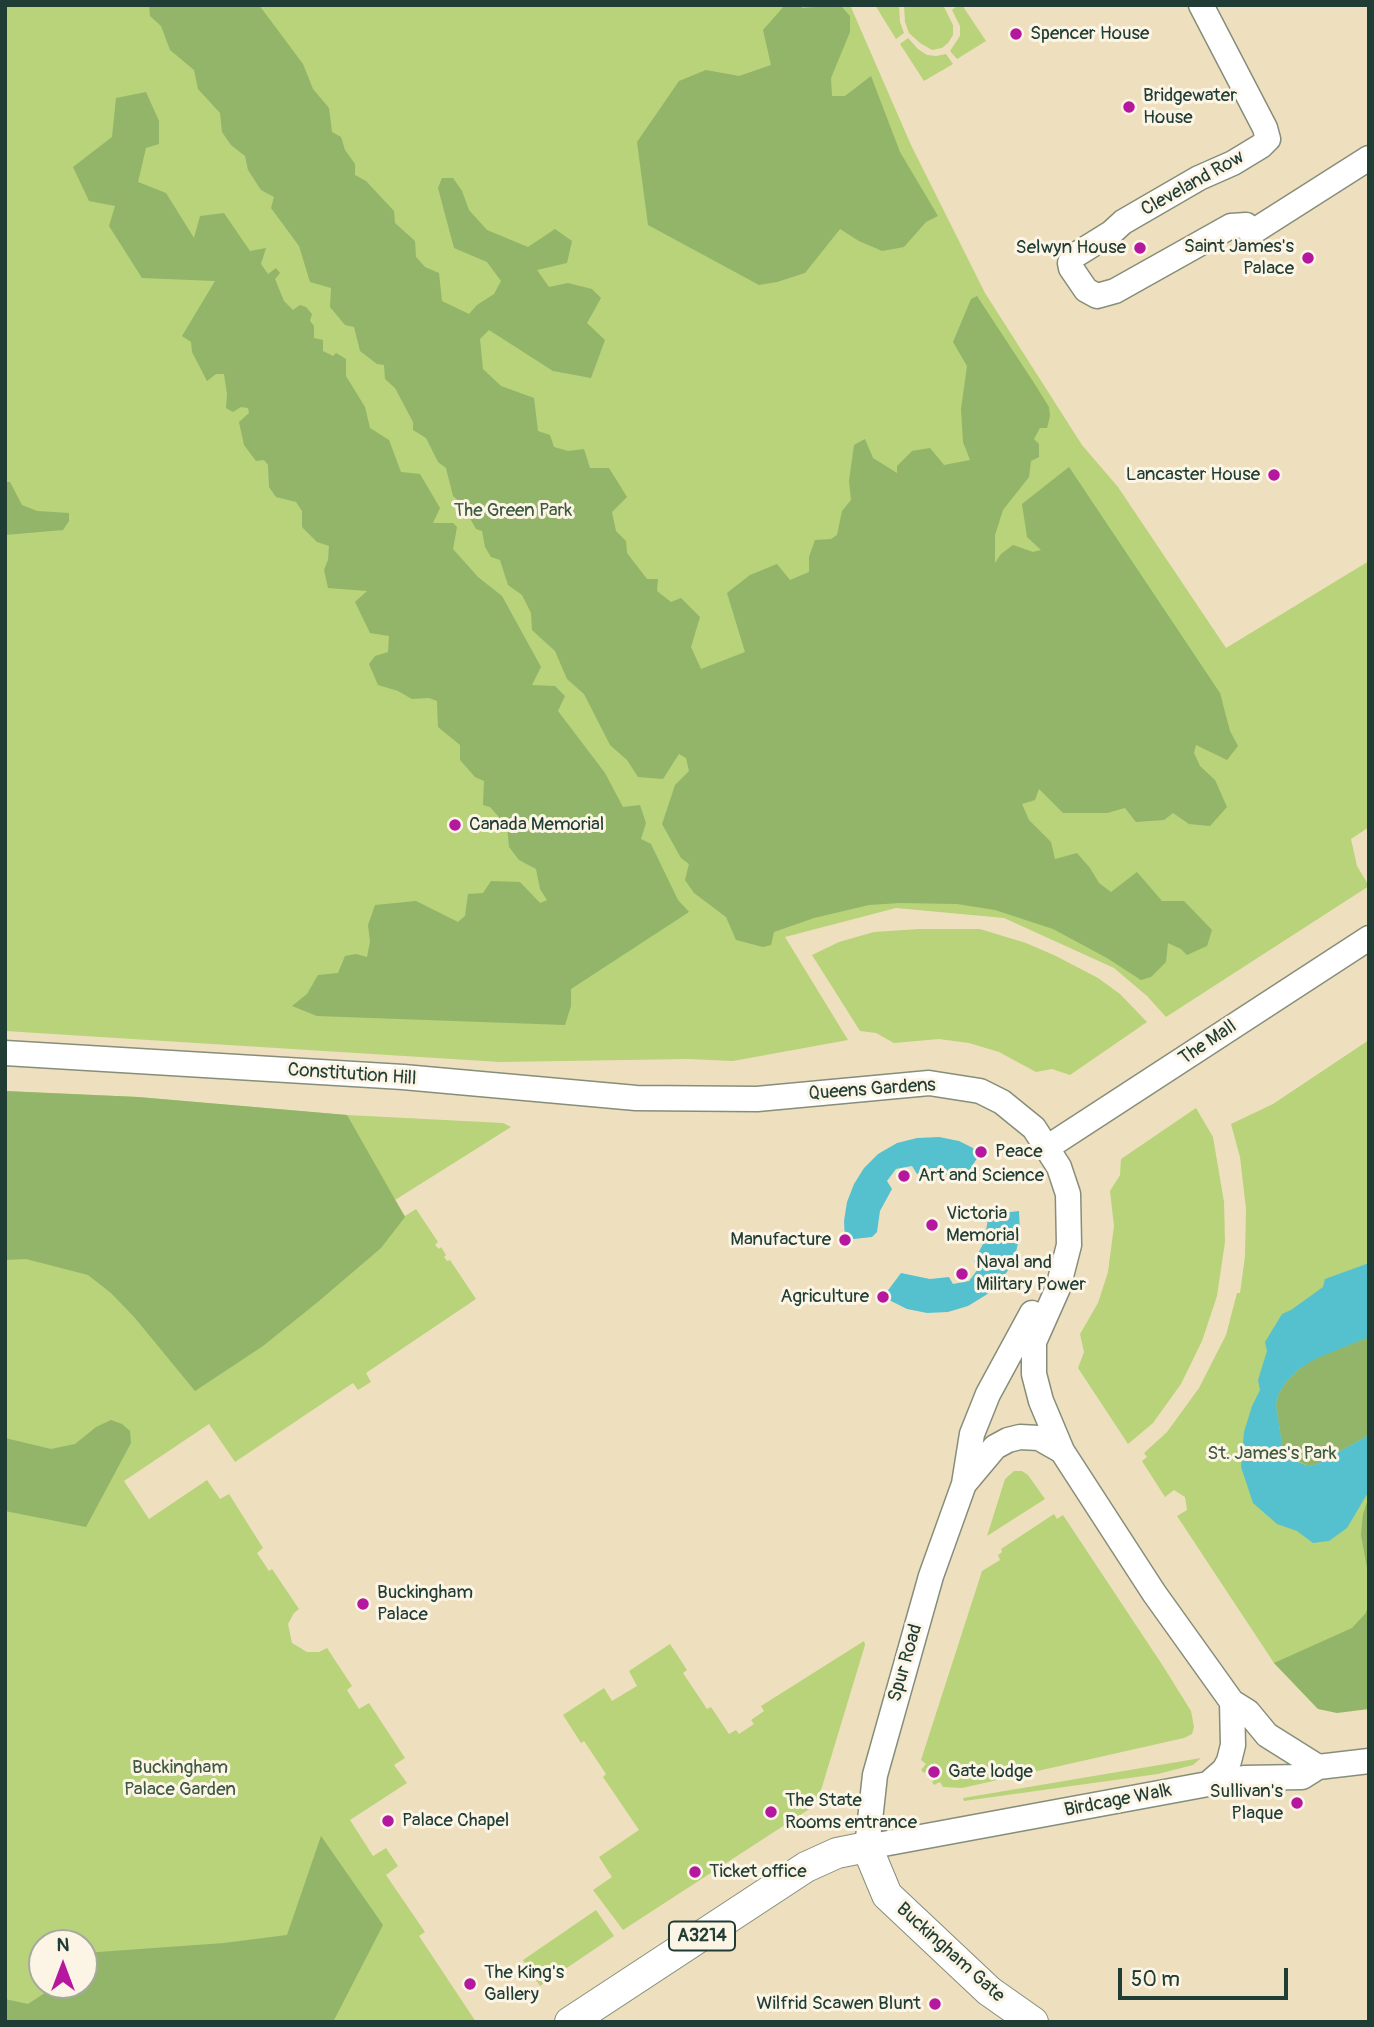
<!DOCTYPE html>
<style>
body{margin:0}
#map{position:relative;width:1374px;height:2027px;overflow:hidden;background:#eee0bf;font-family:Pangolin,sans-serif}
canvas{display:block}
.frame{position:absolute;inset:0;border:7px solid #1f3d34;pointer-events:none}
.north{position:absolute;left:28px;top:1929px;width:70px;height:70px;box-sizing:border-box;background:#fcf5e5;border:2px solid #a4ab9e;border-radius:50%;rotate:0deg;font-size:19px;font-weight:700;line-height:28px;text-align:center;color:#1f3d34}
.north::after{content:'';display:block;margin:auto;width:24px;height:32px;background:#b5179e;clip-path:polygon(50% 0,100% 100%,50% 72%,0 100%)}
.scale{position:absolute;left:1118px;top:1968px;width:170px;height:32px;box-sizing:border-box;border:4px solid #1f3d34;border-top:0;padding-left:9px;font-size:21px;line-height:24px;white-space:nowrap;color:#1f3d34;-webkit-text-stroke:5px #fcf5e5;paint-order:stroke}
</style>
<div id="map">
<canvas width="1374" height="2027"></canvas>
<div class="frame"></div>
<div class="north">N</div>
<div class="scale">50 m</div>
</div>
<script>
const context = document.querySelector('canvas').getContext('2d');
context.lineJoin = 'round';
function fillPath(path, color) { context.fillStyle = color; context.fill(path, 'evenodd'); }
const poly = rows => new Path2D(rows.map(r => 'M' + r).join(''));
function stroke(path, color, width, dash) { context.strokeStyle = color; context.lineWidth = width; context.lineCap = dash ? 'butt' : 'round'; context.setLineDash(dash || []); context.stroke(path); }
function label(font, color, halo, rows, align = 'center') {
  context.font = font + ' Pangolin,sans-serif'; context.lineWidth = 6; context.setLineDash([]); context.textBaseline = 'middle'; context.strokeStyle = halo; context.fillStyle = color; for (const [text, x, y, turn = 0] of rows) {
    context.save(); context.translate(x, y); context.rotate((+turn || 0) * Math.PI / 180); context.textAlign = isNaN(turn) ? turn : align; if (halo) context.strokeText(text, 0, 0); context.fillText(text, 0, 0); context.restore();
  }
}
fillPath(poly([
 [5,5,850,5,911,145,985,293,1082,445,1118,487,1226,648,1369,561,1369,827,1351,839,1357,866,1369,886,1166,1017,1147,996,1114,968,1004,918,896,908,785,937,848,1040,733,1061,688,1059,500,1062,5,1031],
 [875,5,899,5,900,22,904,33,896,39],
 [904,5,943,5,953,25,953,35,948,43,942,48,932,50,920,43,909,33,905,22],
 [958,5,962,5,986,41,957,59,950,51,960,36,960,26,952,10],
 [908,38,918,49,927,55,936,56,946,54,953,64,924,81,900,44],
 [919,929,980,929,1026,943,1056,956,1098,978,1120,994,1147,1022,1070,1075,1052,1069,1036,1072,999,1052,969,1043,939,1039,894,1043,876,1033,860,1031,812,955,839,942,874,932],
 [1369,1040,1369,1708,1318,1709,1274,1663,1177,1516,1187,1510,1185,1497,1174,1490,1165,1497,1142,1461,1147,1457,1144,1453,1167,1432,1199,1388,1226,1335,1237,1293,1240,1293,1245,1256,1246,1209,1240,1157,1231,1124,1273,1104],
 [5,1091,138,1097,347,1115,503,1123,511,1127,395,1200,405,1216,416,1209,438,1242,435,1245,439,1249,441,1247,446,1255,444,1257,447,1261,450,1260,476,1299,366,1373,371,1382,358,1390,353,1383,235,1462,209,1424,124,1481,149,1519,207,1480,220,1499,229,1494,263,1548,257,1553,269,1571,272,1569,299,1609,294,1613,288,1624,292,1643,307,1652,319,1652,327,1648,352,1686,347,1690,359,1709,369,1703,405,1758,394,1765,407,1783,350,1820,373,1856,386,1848,398,1866,386,1875,425,1932,419,1936,476,2022,5,2022],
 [42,1943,84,1943,84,1985,42,1985],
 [1196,1108,1213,1137,1224,1202,1225,1242,1217,1296,1202,1341,1181,1384,1153,1423,1128,1444,1078,1368,1084,1352,1080,1334,1098,1303,1108,1272,1114,1226,1110,1191,1120,1175,1121,1159],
 [1014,1471,1022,1471,1028,1475,1045,1499,987,1536,1005,1479],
 [1054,1514,1057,1519,1063,1515,1163,1666,1191,1711,1194,1727,1192,1734,1184,1738,962,1788,943,1787,940,1782,934,1785,932,1782,943,1771,935,1763,924,1773,921,1770,926,1764,921,1760,982,1571,1000,1560,998,1555,1002,1552,1001,1549],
 [864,1641,865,1645,822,1787,814,1806,623,1930,593,1890,612,1877,599,1857,639,1830,603,1777,606,1774,584,1741,581,1743,563,1715,604,1688,612,1701,637,1686,629,1671,670,1644,687,1670,683,1673,707,1709,711,1707,729,1734,736,1730,739,1734,754,1724,751,1720,764,1711,761,1706],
 [1201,1758,1193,1765,1158,1774,964,1801,963,1798],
 [596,1910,614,1936,540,1986,523,1960]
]), '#b8d379');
fillPath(poly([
 [149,5,259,5,303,64,313,89,329,108,332,132,341,137,345,150,355,164,355,175,366,181,394,211,395,223,415,241,416,257,425,267,439,273,442,301,469,314,477,305,494,294,501,281,487,262,454,248,438,188,442,178,453,178,462,191,469,210,487,230,528,247,555,229,572,241,567,263,537,270,549,287,568,283,592,289,601,298,587,323,605,340,591,378,553,371,489,330,480,339,483,369,501,386,534,398,538,431,550,435,554,447,568,451,584,449,590,468,609,468,627,497,612,512,616,531,626,541,627,553,647,579,658,579,657,591,671,602,681,598,700,617,691,647,701,669,745,652,727,593,750,575,777,564,790,580,809,572,809,557,815,540,831,539,837,535,842,511,851,500,849,481,854,445,865,439,873,458,897,473,897,466,912,451,930,448,944,465,970,460,963,442,961,409,967,366,953,342,971,299,977,296,1036,386,1049,407,1050,416,1047,428,1040,428,1034,439,1039,444,1039,457,1031,461,1029,477,1003,510,995,535,995,563,1001,554,1013,545,1033,552,1041,550,1027,537,1022,504,1069,467,1220,693,1230,731,1238,746,1227,760,1196,745,1194,753,1200,766,1215,780,1227,807,1210,826,1189,824,1173,813,1164,820,1136,822,1125,808,1107,813,1063,813,1039,789,1035,800,1022,804,1029,820,1051,842,1055,859,1077,853,1090,868,1099,883,1111,892,1137,872,1162,901,1184,901,1212,930,1207,946,1187,955,1181,949,1168,943,1166,962,1151,977,1141,980,1107,958,1053,929,995,910,957,904,900,903,869,905,814,918,774,932,771,945,763,947,736,940,726,917,694,893,685,880,689,864,681,858,662,824,675,785,689,771,686,758,679,754,663,779,638,777,627,760,610,745,584,694,567,679,555,651,532,630,531,613,522,595,508,585,500,560,491,557,485,547,482,531,476,529,462,504,453,496,446,468,438,462,426,438,413,430,413,422,395,388,385,379,384,365,377,364,360,351,354,327,345,325,330,307,331,288,310,282,299,246,271,208,274,197,261,190,248,170,245,156,231,145,222,132,220,113,198,89,194,70,170,50,161,26,150,16],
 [785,5,801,5,802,8,840,5,850,16,850,32,831,78,832,96,845,96,871,76,900,152,938,216,926,222,904,247,882,251,859,241,840,229,805,273,777,282,759,285,648,225,637,142,679,81,706,70,739,76,771,65,763,30],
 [146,92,159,121,159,144,146,148,138,182,166,193,194,238,200,216,224,213,250,251,266,248,261,264,268,274,276,268,280,273,275,279,284,301,293,310,300,305,306,307,312,314,310,321,314,326,314,338,323,340,323,351,333,356,336,353,346,359,346,376,365,407,370,428,389,440,401,472,420,474,440,508,433,523,453,523,457,527,453,549,478,577,502,596,541,667,532,685,555,686,565,696,558,711,605,773,623,807,640,805,646,823,641,839,651,844,678,900,689,912,571,989,571,1006,565,1025,317,1016,292,1006,307,994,318,975,338,973,345,956,356,954,367,957,370,942,368,925,375,905,416,901,458,922,465,916,468,894,483,893,491,881,520,882,540,903,547,900,540,889,536,869,519,860,509,847,507,826,490,807,483,805,484,781,475,777,460,760,460,745,438,727,437,701,429,698,412,699,398,691,378,685,369,664,375,656,388,652,389,636,370,633,355,602,367,591,328,588,324,570,328,560,329,546,317,542,302,527,302,511,296,502,276,497,269,487,268,465,264,460,256,461,244,445,239,422,249,413,248,408,241,407,233,412,226,408,227,394,224,374,216,374,207,381,192,352,191,342,182,336,215,281,142,278,109,226,115,206,89,201,73,167,112,137,116,98],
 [5,482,10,482,22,505,37,511,69,513,69,521,63,530,5,535],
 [5,1091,138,1097,347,1115,405,1217,381,1248,319,1301,263,1346,195,1391,135,1318,111,1293,88,1275,26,1259,5,1260],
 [1369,1337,1369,1435,1317,1464,1308,1466,1298,1461,1288,1454,1282,1445,1276,1405,1278,1395,1286,1382,1299,1369,1315,1358],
 [111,1420,122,1424,130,1431,131,1443,86,1527,5,1511,5,1438,51,1449,75,1444,96,1427],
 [1369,1496,1369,1579,1361,1535,1363,1514],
 [1369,1606,1369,1709,1337,1713,1318,1709,1274,1663,1352,1628,1365,1614],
 [321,1836,383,1925,333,2022,5,2022,5,1999,28,2004,57,1985,84,1985,84,1953,224,1943,287,1935]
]), '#92b569');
fillPath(poly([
 [939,1137,959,1141,981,1152,967,1174,960,1179,936,1171,917,1174,912,1166,896,1169,887,1181,892,1189,880,1211,877,1232,872,1237,845,1240,844,1221,847,1202,854,1184,864,1168,878,1154,897,1143,917,1138],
 [1019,1211,1020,1234,1016,1252,1009,1269,999,1283,986,1295,968,1306,948,1312,927,1313,907,1309,883,1297,901,1273,930,1279,949,1277,953,1284,969,1281,978,1269,974,1261,984,1242,988,1219,994,1214],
 [1369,1263,1369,1337,1315,1359,1299,1369,1286,1382,1278,1395,1276,1405,1282,1444,1288,1454,1298,1462,1308,1466,1317,1464,1369,1435,1369,1491,1347,1528,1329,1541,1313,1543,1297,1531,1277,1524,1253,1503,1241,1467,1244,1432,1252,1406,1260,1390,1258,1380,1267,1351,1265,1342,1282,1314,1291,1310,1323,1287,1325,1279]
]), '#55c1ce');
const minor = poly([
 [1201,5,1265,128,1268,139,1261,146,1233,163,1199,178,1123,222,1111,233,1074,256,1070,263,1071,268,1086,290,1097,296,1115,291,1231,226,1246,225,1251,233,1369,158],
 [5,1053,403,1077,636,1098,757,1099,929,1083,980,1091,1002,1102,1034,1128,1059,1167,1068,1194,1069,1245,1058,1288,1034,1342,1034,1374,1041,1401,1062,1451,1154,1593,1232,1702,1248,1712,1267,1735,1318,1767],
 [1048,1147,1369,938],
 [1032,1313,988,1394,972,1434,964,1484,931,1576,875,1775,867,1847,1208,1784,1244,1778,1302,1777,1318,1767,1369,1761],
 [964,1484,995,1447,1008,1440,1020,1437,1039,1438,1062,1451],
 [1208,1784,1224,1770,1229,1761,1233,1745,1232,1702]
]);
const major = poly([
 [570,2022,806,1867,837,1853,867,1847,887,1895,989,1991,1033,2022]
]);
stroke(minor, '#868e7a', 27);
stroke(major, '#868e7a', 32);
stroke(minor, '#fff', 24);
stroke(major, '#fff', 30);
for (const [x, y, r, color] of [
 [1016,34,7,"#b5179e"],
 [1129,107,7,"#b5179e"],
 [1140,248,7,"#b5179e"],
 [1308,258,7,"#b5179e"],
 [1274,475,7,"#b5179e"],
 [455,825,7,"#b5179e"],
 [981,1152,7,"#b5179e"],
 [904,1176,7,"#b5179e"],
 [932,1225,7,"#b5179e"],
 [845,1240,7,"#b5179e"],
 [962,1274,7,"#b5179e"],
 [883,1297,7,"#b5179e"],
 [363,1604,7,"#b5179e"],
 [934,1772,7,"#b5179e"],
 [1297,1803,7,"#b5179e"],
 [771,1812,7,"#b5179e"],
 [388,1821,7,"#b5179e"],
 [695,1872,7,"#b5179e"],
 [470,1984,7,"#b5179e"],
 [935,2004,7,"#b5179e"]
]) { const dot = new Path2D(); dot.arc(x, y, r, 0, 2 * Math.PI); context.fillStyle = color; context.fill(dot); stroke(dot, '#fcf5e5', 2.5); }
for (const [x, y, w] of [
 [702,1936,66]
]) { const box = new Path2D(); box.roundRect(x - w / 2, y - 14.5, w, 29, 5); context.fillStyle = '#fcf5e5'; context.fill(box); stroke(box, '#1f3d34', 2); }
label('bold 18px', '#1f3d34', null, [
 ["A3214",702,1936]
]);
label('19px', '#1f3d34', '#fcf5e5', [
 ["Spencer House",1030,34],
 ["Bridgewater",1143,96],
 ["House",1143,118],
 ["Saint James's",1294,247,"right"],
 ["Palace",1294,269,"right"],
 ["Selwyn House",1126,248,"right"],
 ["Lancaster House",1260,475,"right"],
 ["Canada Memorial",469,825],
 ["Peace",995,1152],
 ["Art and Science",918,1176],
 ["Victoria",946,1214],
 ["Memorial",946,1236],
 ["Manufacture",831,1240,"right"],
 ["Naval and",976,1263],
 ["Military Power",976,1285],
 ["Agriculture",869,1297,"right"],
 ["Buckingham",377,1593],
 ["Palace",377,1615],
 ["Gate lodge",948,1772],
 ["Sullivan's",1283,1792,"right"],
 ["Plaque",1283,1814,"right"],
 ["The State",785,1801],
 ["Rooms entrance",785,1823],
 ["Palace Chapel",402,1821],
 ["Ticket office",709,1872],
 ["The King's",484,1973],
 ["Gallery",484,1995],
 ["Wilfrid Scawen Blunt",921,2004,"right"]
], 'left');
label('19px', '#1f3d34', '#fcf5e5', [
 ["Cleveland Row",1193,184,-29],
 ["The Mall",1208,1043,-34],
 ["Constitution Hill",352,1075,4],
 ["Queens Gardens",872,1090,-4],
 ["Spur Road",906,1663,-74],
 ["Birdcage Walk",1118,1801,-11],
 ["Buckingham Gate",950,1953,42]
]);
label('19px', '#3e5b42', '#fcf5e5', [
 ["The Green Park",513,511],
 ["St. James's Park",1272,1454],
 ["Buckingham",180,1768],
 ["Palace Garden",180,1790]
]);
</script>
